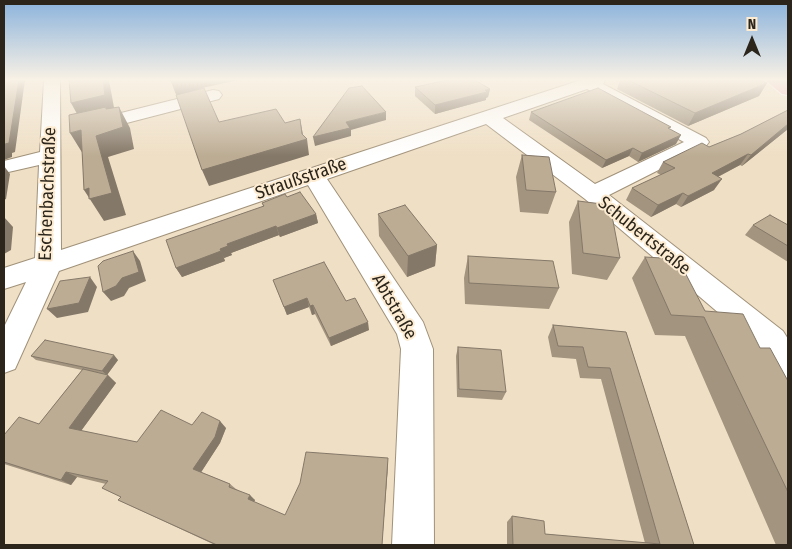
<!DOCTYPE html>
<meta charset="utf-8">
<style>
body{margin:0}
#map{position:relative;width:792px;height:549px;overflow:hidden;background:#efdfc5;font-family:"Fira Sans Condensed",sans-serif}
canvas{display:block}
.frame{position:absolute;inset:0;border:5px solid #2b251b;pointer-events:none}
.north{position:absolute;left:727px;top:15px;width:50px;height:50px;-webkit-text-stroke:4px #fdecd2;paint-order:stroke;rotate:0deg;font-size:14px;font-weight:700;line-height:20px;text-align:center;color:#2b251b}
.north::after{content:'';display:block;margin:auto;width:18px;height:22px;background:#2b251b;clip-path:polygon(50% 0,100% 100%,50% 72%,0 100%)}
</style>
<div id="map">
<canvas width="792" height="549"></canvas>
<div class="frame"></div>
<div class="north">N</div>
</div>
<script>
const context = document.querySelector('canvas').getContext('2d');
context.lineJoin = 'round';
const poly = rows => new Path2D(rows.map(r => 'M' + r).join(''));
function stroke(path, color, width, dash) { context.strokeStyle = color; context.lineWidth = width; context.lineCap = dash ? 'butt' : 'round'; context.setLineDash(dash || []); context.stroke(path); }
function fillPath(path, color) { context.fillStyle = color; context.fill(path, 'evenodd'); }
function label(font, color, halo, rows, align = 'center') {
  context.font = font + ' "Fira Sans Condensed",sans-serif'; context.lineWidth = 4; context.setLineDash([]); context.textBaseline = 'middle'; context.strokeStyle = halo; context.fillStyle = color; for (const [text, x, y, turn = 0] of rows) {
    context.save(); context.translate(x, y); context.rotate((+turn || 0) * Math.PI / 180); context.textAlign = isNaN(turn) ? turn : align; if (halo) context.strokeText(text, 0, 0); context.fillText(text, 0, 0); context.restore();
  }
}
const minor = poly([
 [44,80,60,80,61,250,581,80,605,80,603,84,706,138,709,142,706,146,609,195,783,331,788,339,788,382,776,377,761,349,585,199,486,124,327,179,423,322,433,349,434,545,392,545,401,349,397,334,308,185,59,271,15,369,4,373,4,327,26,282,4,289,4,268,35,258,39,165,4,173,4,161,40,152,44,80],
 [587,89,684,142,595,184,503,118,587,89],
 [213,90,219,91,222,95,219,99,88,133,81,131,78,127,81,123,213,90]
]);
const major = poly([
 [765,80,784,80,788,83,788,95,782,94,765,80]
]);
stroke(minor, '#a09179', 2);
stroke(major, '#fff', 2);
fillPath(minor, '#fff');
fillPath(major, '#f4aabb');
fillPath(poly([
 [620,80,760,80,767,83,759,96,688,126,617,89],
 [415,87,490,89,488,97,486,98,486,100,435,114,415,96],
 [788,110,788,129,742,166,740,165,718,177,714,190,681,207,676,204,651,217,626,200,632,188,661,175,657,173,663,162,709,147,741,134],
 [531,112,670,130,676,144,638,162,629,156,602,168,529,120],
 [522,155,556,192,548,214,520,212,516,177],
 [287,197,316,214,318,223,280,237,279,235,231,253,232,255,224,258,225,261,182,277,176,268,263,206,262,203],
 [578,201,620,258,607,280,572,274,569,222],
 [378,214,437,245,435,266,407,277,379,236],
 [753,225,788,225,788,262,745,235],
 [468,256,559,288,549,309,465,304,464,278],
 [645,257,705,311,760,348,788,381,788,545,776,545,685,336,655,335,632,278],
 [273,280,346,301,369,330,331,346,315,314,312,315,309,307,287,315],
 [553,325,626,332,694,545,507,545,507,522,512,516,545,534,645,543,601,379,580,378,576,359,552,357,548,337],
 [458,347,506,392,502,400,457,397,456,356],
 [31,356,118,360,107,375,116,383,81,431,137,442,192,425,226,428,220,443,201,472,230,484,236,489,255,500,254,502,285,515,388,464,382,545,215,545,118,500,121,497,102,488,106,484,77,477,71,485,4,464,4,435,39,424,82,370,36,360]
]), '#a2947f');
fillPath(poly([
 [19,80,25,80,15,152,12,153,12,157,4,160,4,149,5,144],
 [103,80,109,80,115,113,119,107,130,128,134,149,108,157,126,215,104,221,84,190,81,121,71,103],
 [183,80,239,80,202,88,177,97,171,82],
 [767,83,759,96,688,126,695,113],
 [490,89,488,97,486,98,486,100,435,114,435,105],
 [386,112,386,120,351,130,351,136,315,146,313,137,346,122],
 [300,119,304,140,307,139,309,155,209,186,202,170],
 [788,124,788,129,742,166,751,155],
 [81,130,83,154,70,133],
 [681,135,676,144,638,162,642,153],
 [633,148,629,156,602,168,606,160],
 [748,154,740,165,704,184,712,173],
 [4,166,10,174,6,199,4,200],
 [722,179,714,190,681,207,688,196],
 [683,193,676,204,651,217,658,205],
 [316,214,318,223,280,237,277,228],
 [4,217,13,227,11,250,4,254],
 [276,226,279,235,231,253,232,255,224,258,220,249,227,244],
 [437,245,435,266,407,277,408,256],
 [133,251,140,261,146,281,129,288,124,296,111,301,103,292,122,278],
 [221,251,225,261,182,277,176,268],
 [90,277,97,287,88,312,57,318,47,309],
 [307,298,309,307,287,315,284,307],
 [313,305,315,314,312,315,310,306],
 [368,322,369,330,331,346,329,338],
 [114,355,118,360,107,375,102,371],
 [108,375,116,383,78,435,69,428],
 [220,421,226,428,220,443,200,474,193,469],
 [388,458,388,464,382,545],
 [66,472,77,477,71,485,61,480],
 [250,495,255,500,253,504,248,499]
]), '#847868');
const building = poly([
 [4,80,19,80,9,143,5,144,5,148,4,149,4,80],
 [69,80,103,80,105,95,71,103,69,80],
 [170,80,183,80,171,82,170,80],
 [447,80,475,80,490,89,485,90,487,92,435,105,415,87,447,80],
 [628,80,760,80,767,83,695,113,628,80],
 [362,86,386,112,346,122,350,128,313,137,349,88,362,86],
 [204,88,219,122,276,109,285,123,300,119,302,134,307,139,202,170,176,95,204,88],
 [598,88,671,127,668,128,681,135,642,153,633,148,606,160,531,112,598,88],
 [106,107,106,109,119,107,123,127,96,136,112,193,89,199,89,188,84,190,81,130,70,133,69,115,106,107],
 [788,110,788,124,751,155,748,154,712,173,722,179,688,196,683,193,658,205,632,188,675,168,663,162,702,143,709,147,741,134,788,110],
 [522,155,549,157,556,192,526,190,522,155],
 [300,192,316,214,277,228,276,226,227,244,228,246,220,249,221,251,176,268,166,240,264,206,262,203,285,194,287,197,300,192],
 [578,201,610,205,620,258,583,253,578,201],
 [405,205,437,245,408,256,378,214,405,205],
 [770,215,788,225,788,246,753,225,770,215],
 [133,251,139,272,122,278,116,286,103,292,98,266,103,261,133,251],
 [468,256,553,261,559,288,469,283,468,256],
 [645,257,678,259,705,311,743,314,760,348,770,348,788,381,788,492,704,317,671,315,645,257],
 [324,262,346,301,355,298,368,322,329,338,313,305,310,306,307,298,284,307,273,280,324,262],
 [90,277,79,303,47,309,60,281,90,277],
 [553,325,626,332,694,545,513,545,512,516,544,521,545,534,660,544,610,368,588,367,583,347,558,346,553,325],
 [45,340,114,355,102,371,31,356,45,340],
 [458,347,501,350,506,392,459,389,458,347],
 [83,369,108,375,69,428,137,442,161,410,192,425,202,412,220,421,215,437,193,469,230,484,229,487,250,495,248,499,285,515,300,483,306,452,388,458,382,545,217,545,118,500,121,497,102,488,108,481,66,472,61,480,4,462,4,435,19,417,39,424,83,369]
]);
fillPath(building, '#bcac94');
stroke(building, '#847868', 1);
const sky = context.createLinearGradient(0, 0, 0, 156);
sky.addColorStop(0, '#8bb3dc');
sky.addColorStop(0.51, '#f8f1e5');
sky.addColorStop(1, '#f8f1e500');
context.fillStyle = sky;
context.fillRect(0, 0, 792, 156);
label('18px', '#2b251b', '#fdecd2', [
 ["Straußstraße",301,179,-19],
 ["Eschenbachstraße",48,194,-88],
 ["Schubertstraße",644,236,39],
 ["Abtstraße",394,307,60]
]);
</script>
